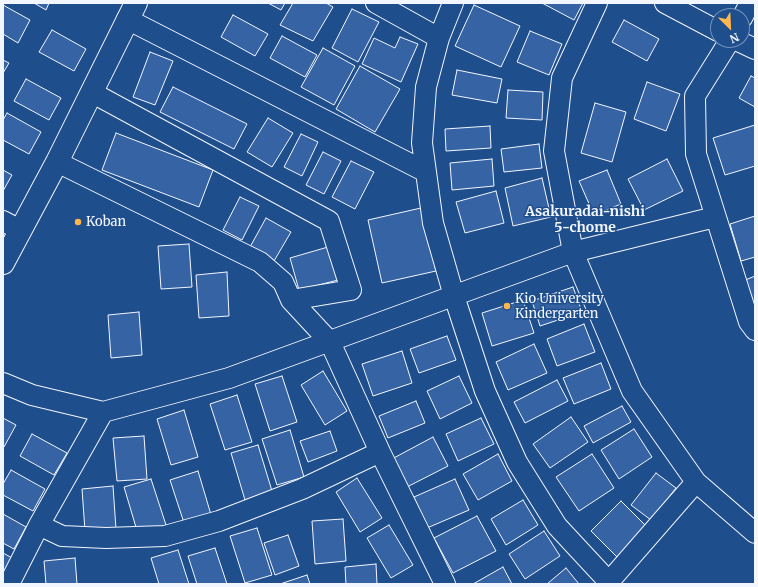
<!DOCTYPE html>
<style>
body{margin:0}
#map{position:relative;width:758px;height:587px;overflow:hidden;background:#1f4e8c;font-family:Merriweather,serif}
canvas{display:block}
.frame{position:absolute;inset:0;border:4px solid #f2f6ff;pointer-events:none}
.north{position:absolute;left:710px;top:8px;width:40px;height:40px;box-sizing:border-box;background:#1f4e8c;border:1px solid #7391ba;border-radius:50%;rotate:156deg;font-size:11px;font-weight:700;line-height:16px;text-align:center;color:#f2f6ff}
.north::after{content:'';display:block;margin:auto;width:14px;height:18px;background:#ffb74d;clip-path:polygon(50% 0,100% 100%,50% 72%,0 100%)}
</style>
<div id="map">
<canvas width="758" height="587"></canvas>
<div class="frame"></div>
<div class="north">N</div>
</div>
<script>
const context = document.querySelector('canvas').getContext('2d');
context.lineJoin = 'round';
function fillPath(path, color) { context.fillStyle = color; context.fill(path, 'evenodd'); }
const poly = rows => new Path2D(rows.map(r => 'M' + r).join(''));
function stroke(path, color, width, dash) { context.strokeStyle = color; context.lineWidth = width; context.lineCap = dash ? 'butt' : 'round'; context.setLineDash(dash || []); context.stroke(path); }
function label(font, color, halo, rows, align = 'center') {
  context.font = font + ' Merriweather,serif'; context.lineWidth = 3; context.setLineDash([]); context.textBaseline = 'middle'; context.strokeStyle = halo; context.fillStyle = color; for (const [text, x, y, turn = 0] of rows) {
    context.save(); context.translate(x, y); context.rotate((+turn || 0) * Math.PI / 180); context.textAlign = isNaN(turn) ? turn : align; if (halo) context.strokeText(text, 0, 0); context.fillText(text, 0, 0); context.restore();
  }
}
const building = poly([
 [34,3,49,3,46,10,34,3],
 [268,3,285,3,281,10,268,3],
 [293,3,326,3,333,7,313,41,280,25,293,3],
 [542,3,583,3,574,20,542,3],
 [3,5,30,20,18,43,3,34,3,5],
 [474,5,520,26,501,67,455,46,474,5],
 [352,9,379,22,358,62,332,48,352,9],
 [233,15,268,34,255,56,221,37,233,15],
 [624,20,659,39,647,61,612,42,624,20],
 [52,30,86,49,74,71,39,52,52,30],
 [530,31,562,44,549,75,517,62,530,31],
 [282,36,317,55,305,77,270,58,282,36],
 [400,37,418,44,401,82,362,64,374,38,395,48,400,37],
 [323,48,355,66,334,105,301,87,323,48],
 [150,52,173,61,155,105,133,97,150,52],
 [3,60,9,63,3,73,3,60],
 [360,66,400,89,375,132,336,109,360,66],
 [457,70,502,79,497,103,452,95,457,70],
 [751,76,755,78,755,107,739,98,751,76],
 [26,79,61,98,49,120,14,101,26,79],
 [647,82,680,94,666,131,634,119,647,82],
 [173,87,247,124,234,149,160,112,173,87],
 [508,90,543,92,542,120,506,118,508,90],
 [595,103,626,112,612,162,581,153,595,103],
 [7,113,41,132,29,154,3,140,3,120,7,113],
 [268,118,293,133,272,167,247,152,268,118],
 [755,125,755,166,725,175,713,138,755,125],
 [490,126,491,148,446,151,445,129,490,126],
 [116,133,213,170,199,207,102,170,116,133],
 [301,134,318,142,302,176,284,167,301,134],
 [539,144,542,168,504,172,501,149,539,144],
 [323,152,341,161,324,194,306,185,323,152],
 [492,159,494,186,452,190,450,163,492,159],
 [667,159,683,191,644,210,628,179,667,159],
 [351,161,374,172,355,209,332,197,351,161],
 [3,170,12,175,3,191,3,170],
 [607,170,621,204,594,215,579,181,607,170],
 [542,178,551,217,513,226,505,188,542,178],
 [496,191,504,223,465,233,456,202,496,191],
 [240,197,259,206,242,240,223,230,240,197],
 [421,208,436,271,382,283,368,220,421,208],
 [755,216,755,257,741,261,730,224,755,216],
 [266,218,291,232,274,261,250,247,266,218],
 [189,244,192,287,161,289,158,246,189,244],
 [328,247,338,280,299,290,290,258,328,247],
 [227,272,229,316,199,318,196,275,227,272],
 [755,276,755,306,743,281,755,276],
 [573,287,582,312,540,326,532,301,573,287],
 [523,300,534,333,492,346,482,313,523,300],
 [139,312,142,355,111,358,108,315,139,312],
 [584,324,595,352,557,366,547,339,584,324],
 [447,336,456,360,419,373,410,349,447,336],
 [534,344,547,373,508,390,496,362,534,344],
 [402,351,412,383,373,396,362,364,402,351],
 [601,363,611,389,574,404,563,378,601,363],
 [323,371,347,411,325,425,301,385,323,371],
 [282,376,297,422,270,431,255,384,282,376],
 [459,376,472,403,440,419,427,391,459,376],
 [557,380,568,401,525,423,514,402,557,380],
 [237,395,252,442,225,450,210,404,237,395],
 [416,401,425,423,388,438,379,416,416,401],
 [622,406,631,422,593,443,584,426,622,406],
 [184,410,198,457,171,465,157,419,184,410],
 [571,417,588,442,550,468,533,444,571,417],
 [3,418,16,425,4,447,3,447,3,418],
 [481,418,494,444,458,461,446,434,481,418],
 [634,429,652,457,619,479,601,450,634,429],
 [290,430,304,477,277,485,262,439,290,430],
 [330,431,337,451,308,462,300,441,330,431],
 [32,434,67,453,54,475,20,456,32,434],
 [144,436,147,479,117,481,113,438,144,436],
 [433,437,448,466,405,488,390,460,433,437],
 [258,445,272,491,245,500,231,453,258,445],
 [498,454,512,481,478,500,463,474,498,454],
 [592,454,614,488,579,511,556,477,592,454],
 [11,470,45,489,33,511,3,495,3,484,11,470],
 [198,471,212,518,185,526,170,480,198,471],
 [656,473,676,488,651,520,631,505,656,473],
 [357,478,382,518,360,532,336,492,357,478],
 [151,479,166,525,138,534,124,487,151,479],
 [455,479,469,510,427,528,414,497,455,479],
 [113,486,116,529,85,531,82,489,113,486],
 [523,500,538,525,506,545,491,519,523,500],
 [621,501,647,527,617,557,591,531,621,501],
 [3,514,26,527,14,549,3,543,3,514],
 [477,516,496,551,453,573,434,538,477,516],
 [343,519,346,561,315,564,312,521,343,519],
 [389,525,413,565,391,578,367,538,389,525],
 [257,528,272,575,245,583,230,536,257,528],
 [544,531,560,556,525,579,509,554,544,531],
 [288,535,299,566,275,575,264,543,288,535],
 [215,548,227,584,197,584,188,556,215,548],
 [178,550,189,584,159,584,151,558,178,550],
 [3,553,14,559,3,580,3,553],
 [75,558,77,584,46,584,44,561,75,558],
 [376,564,377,584,346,584,345,567,376,564],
 [503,567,512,584,473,584,503,567],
 [566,568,579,584,547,584,566,568],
 [307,575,310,584,280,584,307,575]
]);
fillPath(building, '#3563a3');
stroke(building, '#f2f6ff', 1);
const minor = poly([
 [376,3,439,38],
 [453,3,439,38,426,87,422,143,433,223,454,296,485,391,517,462,557,526,609,582],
 [597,3,562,78,554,151,573,252,632,391,696,482,755,533],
 [665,3,718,31],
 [742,18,750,3],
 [127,19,426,172],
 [730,40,695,96,696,154,749,322,755,330],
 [736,40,755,49],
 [91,92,329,221,351,290,291,300],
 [57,162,260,262,283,282,291,300,330,342,380,452,445,584],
 [3,221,20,230],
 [3,383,32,395,103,412,229,378,573,252,715,217],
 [39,525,62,536,106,538,165,536,219,521,302,489,380,452],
 [9,584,39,525,103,412],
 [607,584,696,482]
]);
const tertiary = poly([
 [3,263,57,162,136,3]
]);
stroke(minor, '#f2f6ff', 22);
stroke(tertiary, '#f2f6ff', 24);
stroke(minor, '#1f4e8c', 20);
stroke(tertiary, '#1f4e8c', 22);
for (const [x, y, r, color] of [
 [78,222,4,"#ffb74d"],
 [507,306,4,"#ffb74d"]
]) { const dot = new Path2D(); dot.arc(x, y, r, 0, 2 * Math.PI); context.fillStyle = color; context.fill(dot); stroke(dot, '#1f4e8c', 1.5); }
label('13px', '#f2f6ff', '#1f4e8c', [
 ["Koban",86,222],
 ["Kio University",515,299],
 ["Kindergarten",515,314]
], 'left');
label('bold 14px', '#f2f6ff', '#1f4e8c', [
 ["Asakuradai-nishi",585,212],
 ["5-chome",585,228]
]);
</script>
